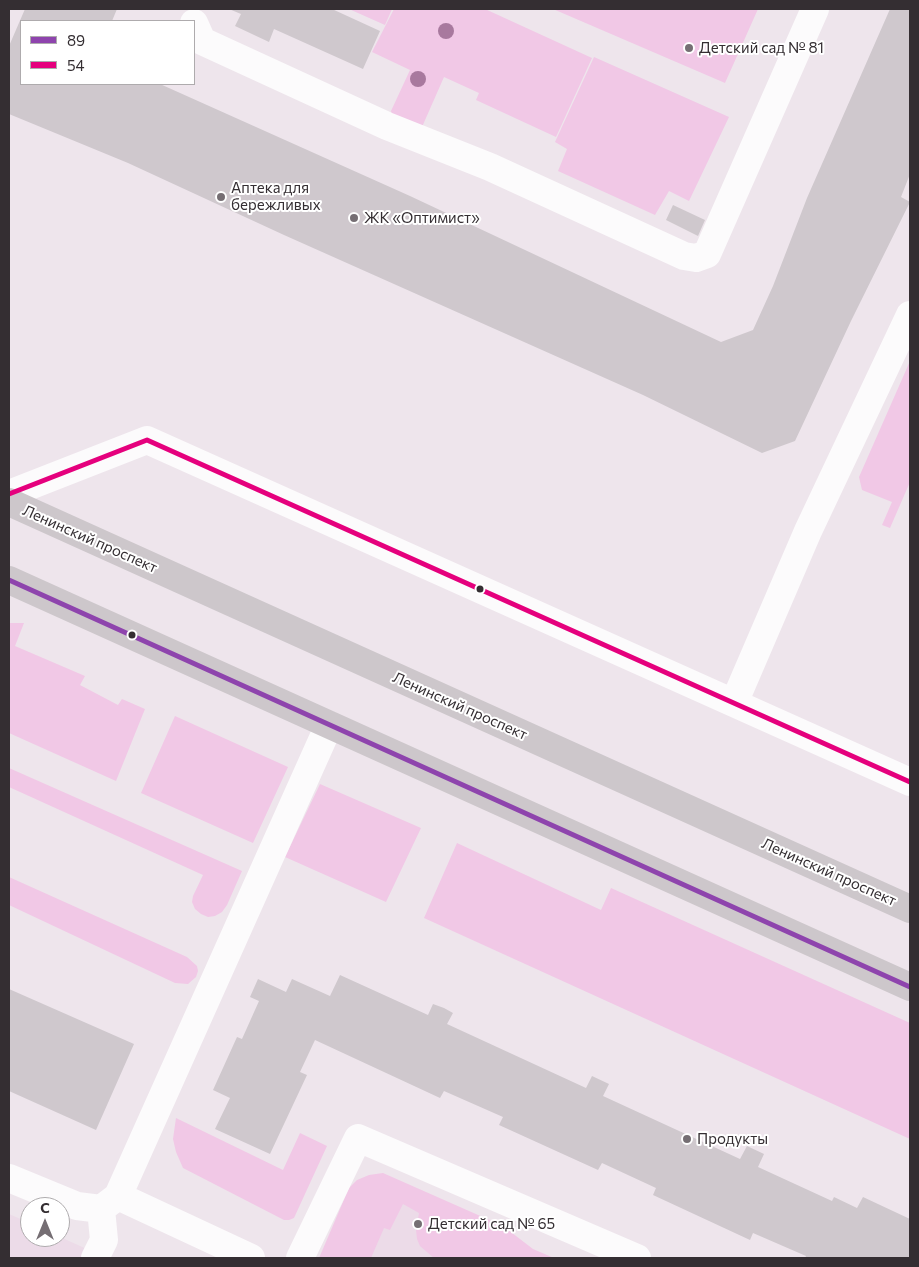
<!DOCTYPE html>
<meta charset="utf-8">
<style>
body{margin:0}
#map{position:relative;width:919px;height:1267px;overflow:hidden;background:#eee5ec;font-family:Commissioner,sans-serif}
canvas{display:block}
.frame{position:absolute;inset:0;border:10px solid #342e32;pointer-events:none}
.legend{position:absolute;left:20px;top:20px;width:175px;height:65px;box-sizing:border-box;background:#fff;border:1px solid #aeabad;margin:0;padding:6px 9px;list-style:none;font-size:15px;color:#342e32}
.legend li{display:flex;align-items:center;gap:10px;height:25px}
.legend b{width:25px;border:1px solid #aeabad}
.north{position:absolute;left:20px;top:1197px;width:50px;height:50px;box-sizing:border-box;background:#fff;border:1px solid #aeabad;border-radius:50%;rotate:0deg;font-size:14px;font-weight:700;line-height:20px;text-align:center;color:#342e32}
.north::after{content:'';display:block;margin:auto;width:18px;height:22px;background:#756e73;clip-path:polygon(50% 0,100% 100%,50% 72%,0 100%)}
</style>
<div id="map">
<canvas width="919" height="1267"></canvas>
<div class="frame"></div>
<ul class="legend">
<li><b style="height:6px;background:#8e44ad"></b>89</li>
<li><b style="height:6px;background:#e5007d"></b>54</li>
</ul>
<div class="north">С</div>
</div>
<script>
const context = document.querySelector('canvas').getContext('2d');
context.lineJoin = 'round';
function fillPath(path, color) { context.fillStyle = color; context.fill(path, 'evenodd'); }
const poly = rows => new Path2D(rows.map(r => 'M' + r).join(''));
function stroke(path, color, width, dash) { context.strokeStyle = color; context.lineWidth = width; context.lineCap = dash ? 'butt' : 'round'; context.setLineDash(dash || []); context.stroke(path); }
function label(font, color, halo, rows, align = 'center') {
  context.font = font + ' Commissioner,sans-serif'; context.lineWidth = 4; context.setLineDash([]); context.textBaseline = 'middle'; context.strokeStyle = halo; context.fillStyle = color; for (const [text, x, y, turn = 0] of rows) {
    context.save(); context.translate(x, y); context.rotate((+turn || 0) * Math.PI / 180); context.textAlign = isNaN(turn) ? turn : align; if (halo) context.strokeText(text, 0, 0); context.fillText(text, 0, 0); context.restore();
  }
}
fillPath(poly([
 [387,1190,542,1258,357,1258],
 [9,1214,30,1223,30,1237,60,1237,107,1258,9,1258]
]), '#ecdbe8');
fillPath(poly([
 [349,9,392,9,385,25],
 [394,9,485,9,592,58,556,137,476,100,479,93,444,77,422,127,393,121,391,111,410,70,372,52],
 [553,9,758,9,725,83],
 [594,57,729,117,689,201,669,191,655,215,558,171,567,149,555,142],
 [910,361,910,482,890,528,882,525,892,502,862,490,859,477],
 [9,623,24,623,15,646,85,676,80,685,118,705,122,699,145,709,116,781,9,733],
 [175,716,288,767,253,843,141,793],
 [9,768,242,871,227,905,222,912,215,916,208,917,201,914,195,909,192,902,193,896,203,875,9,787],
 [320,784,421,828,386,902,285,857],
 [457,843,601,910,611,888,910,1023,910,1139,424,918],
 [9,877,187,957,197,966,198,971,196,977,188,984,175,983,9,905],
 [176,1118,283,1170,300,1133,327,1146,294,1218,289,1220,284,1220,183,1168,176,1152,173,1139],
 [383,1173,503,1226,533,1249,554,1258,434,1258,420,1246,417,1239,416,1230,419,1213,403,1204,390,1230,384,1228,371,1258,319,1258,349,1188,357,1180,369,1175]
]), '#f1c8e6');
fillPath(poly([
 [25,9,117,9,112,21,21,21,21,84,160,84,410,196,721,342,753,330,773,286,807,198,890,9,910,9,910,174,901,197,910,202,851,321,795,441,762,453,643,395,284,235,128,163,9,114,9,46],
 [229,9,332,9,380,31,363,69,274,29,269,42,235,26,241,14],
 [673,205,705,220,698,236,666,220],
 [340,975,428,1015,433,1004,444,1008,453,1013,447,1024,586,1088,592,1076,609,1084,603,1096,740,1159,747,1146,764,1154,758,1167,832,1201,834,1197,857,1208,863,1197,910,1219,910,1258,805,1258,806,1256,753,1233,750,1240,653,1195,656,1188,602,1163,598,1170,499,1125,503,1117,444,1091,440,1098,315,1040,300,1072,307,1075,270,1154,215,1129,230,1098,213,1090,237,1037,242,1039,259,1001,250,997,258,979,286,992,292,979,330,996],
 [9,989,134,1044,96,1130,9,1091]
]), '#cfc8cd');
stroke(poly([
 [194,23,202,41,387,126,490,167,684,256,696,258,707,254,815,9],
 [9,494,147,440,910,782],
 [734,703,808,531,910,315],
 [9,1178,77,1206,101,1209,118,1196,329,725],
 [118,1196,251,1258],
 [95,1258,104,1240,101,1209],
 [300,1258,358,1138,637,1258]
]), '#fcfbfc', 28);
stroke(poly([
 [9,502,910,909],
 [9,580,910,987]
]), '#cdc7cb', 28);
stroke(poly([
 [9,580,910,987]
]), '#8e44ad', 5);
stroke(poly([
 [9,494,147,440,910,782]
]), '#e5007d', 5);
context.fillStyle = '#a8799e';
for (const [x, y] of [
 [446,31],
 [418,79]
]) { context.beginPath(); context.arc(x, y, 8, 0, 2 * Math.PI); context.fill(); }
for (const [x, y, r, color] of [
 [689,48,5,"#756e73"],
 [221,197,5,"#756e73"],
 [354,218,5,"#756e73"],
 [480,589,4.5,"#342e32"],
 [132,635,4.5,"#342e32"],
 [687,1139,5,"#756e73"],
 [418,1224,5,"#756e73"]
]) { const dot = new Path2D(); dot.arc(x, y, r, 0, 2 * Math.PI); context.fillStyle = color; context.fill(dot); stroke(dot, '#fff', 2); }
label('15px', '#342e32', '#fff', [
 ["Детский сад № 81",699,48],
 ["Аптека для",231,188],
 ["бережливых",231,205],
 ["ЖК «Оптимист»",364,218],
 ["Продукты",697,1139],
 ["Детский сад № 65",428,1224]
], 'left');
label('15px', '#342e32', '#fff', [
 ["Ленинский проспект",90,539,24],
 ["Ленинский проспект",460,706,24],
 ["Ленинский проспект",829,872,24]
]);
</script>
